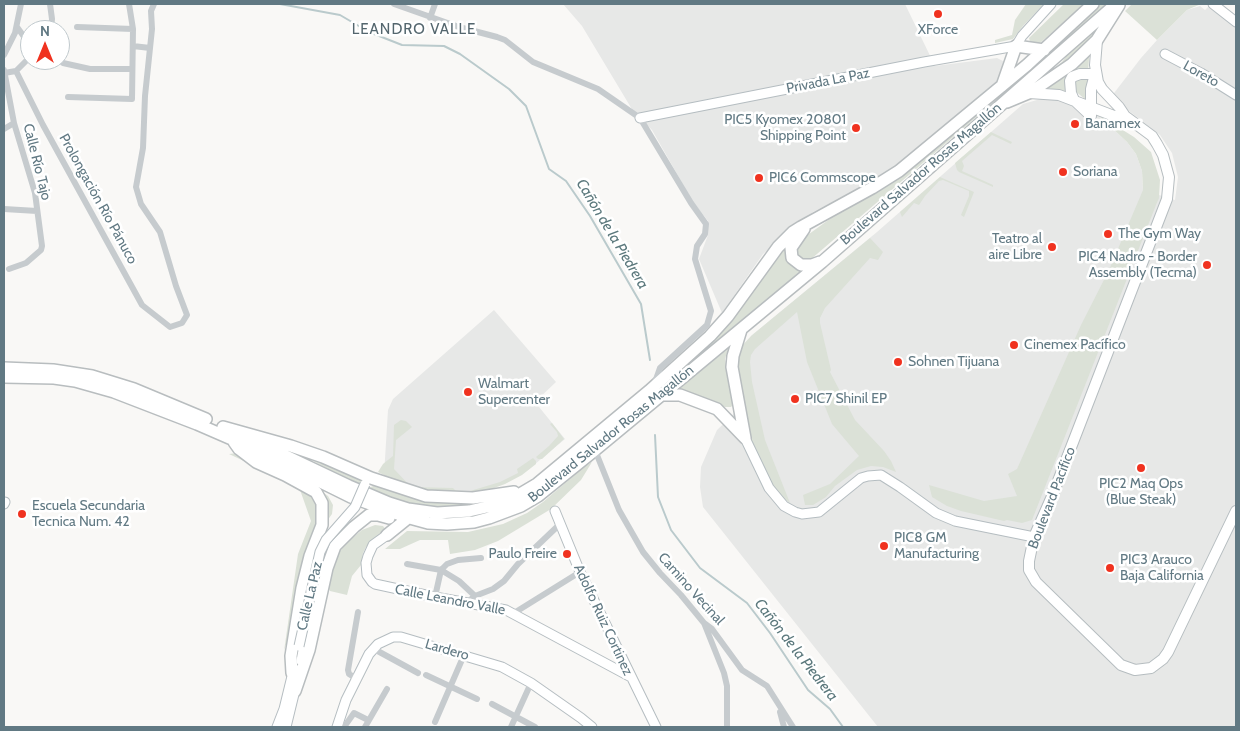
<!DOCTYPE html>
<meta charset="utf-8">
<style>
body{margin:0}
#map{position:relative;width:1240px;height:731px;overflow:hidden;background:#f9f8f6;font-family:Cabin,sans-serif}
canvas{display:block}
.frame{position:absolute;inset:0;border:5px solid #617983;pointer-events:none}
.north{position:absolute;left:20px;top:20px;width:50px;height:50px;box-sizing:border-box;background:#fff;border:1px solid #c0c9cd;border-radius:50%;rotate:0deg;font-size:14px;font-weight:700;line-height:20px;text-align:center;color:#617983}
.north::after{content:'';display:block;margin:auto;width:18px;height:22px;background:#f0321f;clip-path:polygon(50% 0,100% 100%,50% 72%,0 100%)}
</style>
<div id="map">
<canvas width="1240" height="731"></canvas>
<div class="frame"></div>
<div class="north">N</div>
</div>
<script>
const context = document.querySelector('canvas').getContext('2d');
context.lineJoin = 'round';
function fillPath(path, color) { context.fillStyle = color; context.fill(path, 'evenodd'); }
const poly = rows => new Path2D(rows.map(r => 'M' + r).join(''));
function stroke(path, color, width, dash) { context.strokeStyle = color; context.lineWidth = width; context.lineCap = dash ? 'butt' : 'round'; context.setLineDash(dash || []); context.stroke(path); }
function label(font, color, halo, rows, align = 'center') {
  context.font = font + ' Cabin,sans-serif'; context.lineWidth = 5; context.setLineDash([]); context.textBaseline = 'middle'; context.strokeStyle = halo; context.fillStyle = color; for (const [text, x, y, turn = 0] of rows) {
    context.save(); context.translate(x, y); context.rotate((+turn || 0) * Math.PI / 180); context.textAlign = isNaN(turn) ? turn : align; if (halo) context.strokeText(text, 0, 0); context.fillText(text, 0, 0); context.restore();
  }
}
fillPath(poly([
 [563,4,905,4,935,66,997,58,1003,61,1002,80,909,158,866,186,813,212,783,236,763,254,722,313,699,259,708,235,708,221,693,202,652,130,633,111,582,26],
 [1200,6,1205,10,1208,7,1236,27,1236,727,878,727,703,507,700,487,701,467,717,430,745,403,751,336,877,232,1023,104,1044,98,1058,99,1097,114,1127,142,1136,154,1142,171,1143,190,1175,200,1178,177,1172,153,1160,135,1111,97,1141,58,1157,40,1187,10],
 [494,310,556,382,535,402,565,439,528,470,501,484,467,495,439,494,395,481,384,475,388,410,393,399]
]), '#e7e8e7');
fillPath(poly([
 [1026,4,1043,5,1023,26,1013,39,995,43,995,40,1012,35,1015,20],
 [1064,4,1088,4,1072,15,1040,43,1030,42,1029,38],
 [1101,4,1108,4,810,260,804,261,796,255,798,242,838,213,901,177,989,103],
 [1122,4,1080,53,1033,87,1036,79,1051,71,1062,62,1073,47],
 [1132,4,1201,4,1187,10,1157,40,1125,11],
 [1091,49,1089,59,1088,72,1073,73,1068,94,1062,91,1047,88,1069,73],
 [1085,78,1088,80,1088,98,1086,100,1074,90,1074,82,1077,79],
 [1097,114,1134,137,1151,152,1160,180,1159,198,1156,205,1032,520,1022,523,1007,520,1004,521,961,511,947,506,932,497,929,485,984,501,1017,496,1008,474,1017,469,1081,325,1109,270,1143,190,1142,171,1136,154,1127,142],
 [991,132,1012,142,1011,144,992,135,962,161,964,166,962,171,993,185,993,187,959,172,957,170,955,163],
 [940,177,974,192,964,217,961,215,969,196,969,191,943,180,939,181,925,196,919,205,914,203,902,217,900,212],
 [795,238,790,245,800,270,806,270,656,391,780,252],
 [870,238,883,252,878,260,870,258,825,308,820,318,820,323,831,370,830,372,855,420,884,451,891,461,896,472,883,467,871,466,857,470,835,486,826,497,813,505,805,505,803,495,830,484,859,456,832,424,807,362,797,312,755,349,751,355,750,362,752,382,765,440,790,503,782,497,773,486,751,443,746,424,735,362,740,348,751,336],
 [728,349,725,359,726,366,733,405,731,407,725,407,677,389],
 [401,420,406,421,412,427,396,440,394,469,411,487,453,488,457,492,470,491,500,482,518,473,517,469,533,458,536,461,536,464,522,475,505,484,486,491,467,493,439,494,410,488,378,472,383,464,393,456,394,425],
 [552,423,564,439,542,459,538,459,536,457,549,446,558,436,557,432,550,424],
 [294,451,358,474,363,481,363,485,355,483],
 [238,453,313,485,328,496,333,505,332,514,310,545,297,609,284,651,298,554,311,521,299,487,229,454],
 [592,462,581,480,551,509,498,541,475,550,450,554,448,540,420,540,400,549,385,549,407,531,468,532,503,524,527,513,543,502,584,467],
 [377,484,440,502,475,504,452,510,406,505,371,491,369,488],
 [375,525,383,526,386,530,366,547,363,553,361,565,352,576,347,595,330,591,328,587,333,563,340,551,346,543,362,530]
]), '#dbe1d7');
stroke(poly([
 [280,4,340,15,369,32,402,45,444,46,460,54,509,89,526,106,549,169,566,181,590,216,641,304,650,360],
 [655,435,658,497,671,530,700,568,747,603,770,633,808,690,830,709,843,727]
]), '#bacacc', 2);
const secondary = poly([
 [1213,4,1236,22],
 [1165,54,1201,73,1236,95],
 [640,118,924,62,1016,46,1022,36,1051,4],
 [745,438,769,488,784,506,795,512,802,514,819,512,861,478,868,476,881,475,900,487,936,513,955,521,1034,537],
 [4,504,5,502],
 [555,511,580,572,656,727],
 [387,535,373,545,368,556,366,563,367,575,372,582,375,584,435,597,506,610,629,676],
 [301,661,304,646],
 [277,727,284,709,294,668],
 [286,727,296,686],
 [337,727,346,700,369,654,378,644,393,637,401,637,502,667,531,683,581,718,592,727]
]);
const primary = poly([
 [1097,40,1095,65,1098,82,1102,89,1119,107,1125,116,1152,136,1157,144,1163,155,1169,177,1167,199,1053,494,1034,537,1029,561,1029,570,1036,582,1121,665,1135,670,1151,668,1163,659,1168,652,1236,511],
 [1080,74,1095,74,1091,89,1091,116,1074,100,1071,93,1070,81,1072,77,1080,74],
 [1029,93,1059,95,1114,116,1125,116]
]);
const highway = poly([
 [1002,86,1016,46,1044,50],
 [1007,102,1031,92,1072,64,1097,40,1119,5],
 [804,229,791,248,792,258,801,265,812,265,820,262],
 [741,330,733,356,732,367,745,438],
 [4,368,53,370,92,376,134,389,206,419],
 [4,377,54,378,75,381,114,392,197,424,250,447,351,497,406,517,428,523,447,524,474,522,489,518,521,506,538,496,595,450,822,262,1116,4],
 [660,395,680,395,717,409,744,437],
 [223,427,291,446,323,457,371,478,426,496,473,498,514,492],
 [250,439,349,486,389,503,408,509,437,513,469,511,491,506,515,497,537,484,649,391,710,336,728,316,778,247,793,232,801,227,872,188,899,171,1027,65,1093,4],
 [234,442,239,449,256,462,285,475,316,492,322,503,322,525,310,556,302,588,291,656,292,673],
 [387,535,408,518],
 [295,691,309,650,327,568,335,546,354,527,369,515,378,515,389,518]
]);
stroke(secondary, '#b5bdc1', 11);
stroke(primary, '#b6bdc0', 12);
stroke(highway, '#b8bdbf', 14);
stroke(poly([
 [50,4,52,19,51,30],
 [394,4,459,27,497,37,505,40,533,62,598,89,640,118,691,203,706,224,705,234,697,246,695,259,711,311,707,325,660,368,654,385],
 [430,18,435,4],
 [17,27,30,45],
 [77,27,133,29],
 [133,46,150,48],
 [4,55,15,33,21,4],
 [63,63,90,69,131,69],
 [4,70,14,123,35,193,42,246,41,250,26,263,9,269],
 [16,71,30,57],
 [4,73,16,71,43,125,142,305,170,327,182,323,187,315,176,286,160,232,141,204,136,187,143,148,145,96,152,29,151,11,154,4],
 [68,97,132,99,133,29,129,4],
 [4,129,14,123],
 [4,209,37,211],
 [595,450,619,510,643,552,660,573,681,595,704,623,712,629,742,670,767,686,793,727],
 [407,564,441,570,459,581,475,596],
 [435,597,441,570,447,564,458,560,481,558],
 [466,603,475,596,493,589,504,581,518,564,560,524],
 [514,613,580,572],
 [704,623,724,673,727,686,727,727],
 [374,649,418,673],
 [426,675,477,699],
 [357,679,349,674,348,670,358,612],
 [492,704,535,727],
 [780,712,784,727],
 [435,722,464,655],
 [344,727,354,713,368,720],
 [365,727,387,689],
 [511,727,531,683]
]), '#c6cbce', 6);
stroke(secondary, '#fff', 9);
stroke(primary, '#fff', 10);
stroke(highway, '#fff', 11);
const secondaryBridge = poly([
 [299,646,320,552,326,540,355,507,365,484]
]);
stroke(secondaryBridge, '#b5bdc1', 11, []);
stroke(secondaryBridge, '#fff', 9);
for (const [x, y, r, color] of [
 [938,14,5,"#f0321f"],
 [1075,124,5,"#f0321f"],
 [856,128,5,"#f0321f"],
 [1063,172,5,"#f0321f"],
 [759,178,5,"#f0321f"],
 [1108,234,5,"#f0321f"],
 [1052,247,5,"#f0321f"],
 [1207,265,5,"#f0321f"],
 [1014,345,5,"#f0321f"],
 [898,362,5,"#f0321f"],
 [468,392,5,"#f0321f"],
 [795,399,5,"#f0321f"],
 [1141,468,5,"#f0321f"],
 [22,514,5,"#f0321f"],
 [884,546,5,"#f0321f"],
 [567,554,5,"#f0321f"],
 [1110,568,5,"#f0321f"]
]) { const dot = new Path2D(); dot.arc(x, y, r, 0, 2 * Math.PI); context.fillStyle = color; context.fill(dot); stroke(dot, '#fff', 2); }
label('14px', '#617983', '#fff', [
 ["XForce",938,30,"center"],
 ["PIC5 Kyomex 20801",846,120,"right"],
 ["Shipping Point",846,136,"right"],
 ["Banamex",1085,124],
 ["Soriana",1073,172],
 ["PIC6 Commscope",769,178],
 ["The Gym Way",1118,234],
 ["Teatro al",1042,239,"right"],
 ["aire Libre",1042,255,"right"],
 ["PIC4 Nadro - Border",1197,257,"right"],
 ["Assembly (Tecma)",1197,273,"right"],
 ["Cinemex Pacífico",1024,345],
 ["Sohnen Tijuana",908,362],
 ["Walmart",478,384],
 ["Supercenter",478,400],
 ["PIC7 Shinil EP",805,399],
 ["PIC2 Maq Ops",1141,484,"center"],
 ["(Blue Steak)",1141,500,"center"],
 ["Escuela Secundaria",32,506],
 ["Tecnica Num. 42",32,522],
 ["PIC8 GM",894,538],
 ["Manufacturing",894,554],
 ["Paulo Freire",557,554,"right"],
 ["PIC3 Arauco",1120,560],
 ["Baja California",1120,576]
], 'left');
label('14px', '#617983', '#fff', [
 ["Loreto",1201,74,29],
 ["Privada La Paz",828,81,-11],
 ["Calle Río Tajo",37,162,76],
 ["Boulevard Salvador Rosas Magallón",921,174,-41],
 ["Prolongación Río Pánuco",98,199,61],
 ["Boulevard Salvador Rosas Magallón",611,434,-39],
 ["Boulevard Pacífico",1052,498,-69],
 ["Camino Vecinal",691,589,48],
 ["Calle La Paz",310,596,-77],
 ["Calle Leandro Valle",450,600,11],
 ["Adolfo Ruiz Cortinez",603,620,65],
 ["Lardero",447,650,16]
]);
context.letterSpacing = '1px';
label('15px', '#54666e', '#fff', [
 ["LEANDRO VALLE",414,30]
]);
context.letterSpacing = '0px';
label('italic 15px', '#5c797d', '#fff', [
 ["Cañón de la Piedrera",612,234,59],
 ["Cañón de la Piedrera",796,650,52]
]);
</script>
